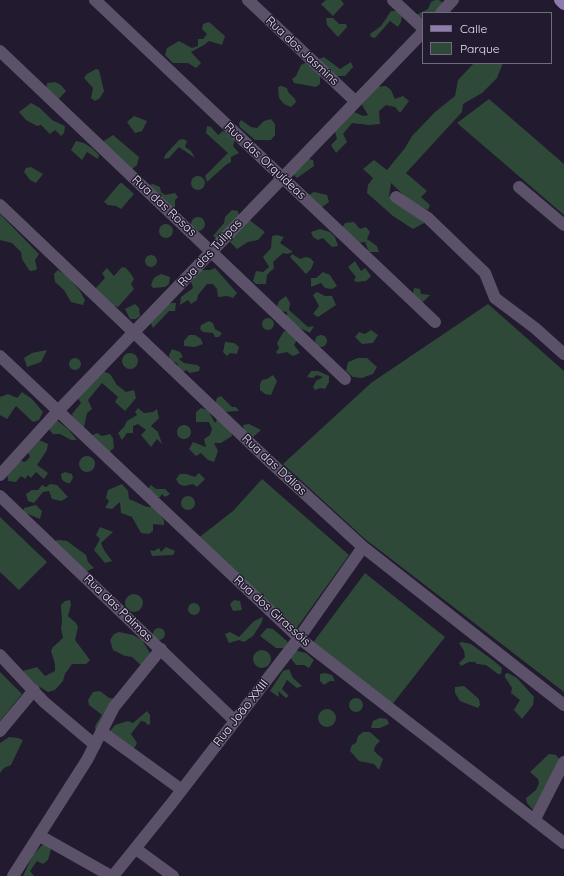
<!DOCTYPE html>
<meta charset="utf-8">
<style>
body{margin:0}
#map{position:relative;width:564px;height:876px;overflow:hidden;background:#221a2e;font-family:Quicksand,sans-serif}
canvas{display:block}
.legend{position:absolute;left:422px;top:12px;width:130px;height:52px;box-sizing:border-box;background:#221a2e;border:1px solid #716a7c;margin:0;padding:5px 7px;list-style:none;font-size:12px;color:#e8e3f1}
.legend li{display:flex;align-items:center;gap:8px;height:20px}
.legend b{width:20px;border:1px solid #716a7c}
</style>
<div id="map">
<canvas width="564" height="876"></canvas>
<ul class="legend">
<li><b style="height:5px;background:#8f7bad"></b>Calle</li>
<li><b style="height:11px;background:#2e4938"></b>Parque</li>
</ul>
</div>
<script>
const context = document.querySelector('canvas').getContext('2d');
context.lineJoin = 'round';
function fillPath(path, color) { context.fillStyle = color; context.fill(path, 'evenodd'); }
const poly = rows => new Path2D(rows.map(r => 'M' + r).join(''));
function stroke(path, color, width, dash) { context.strokeStyle = color; context.lineWidth = width; context.lineCap = dash ? 'butt' : 'round'; context.setLineDash(dash || []); context.stroke(path); }
function label(font, color, halo, rows, align = 'center') {
  context.font = font + ' Quicksand,sans-serif'; context.lineWidth = 3; context.setLineDash([]); context.textBaseline = 'middle'; context.strokeStyle = halo; context.fillStyle = color; for (const [text, x, y, turn = 0] of rows) {
    context.save(); context.translate(x, y); context.rotate((+turn || 0) * Math.PI / 180); context.textAlign = isNaN(turn) ? turn : align; if (halo) context.strokeText(text, 0, 0); context.fillText(text, 0, 0); context.restore();
  }
}
fillPath(poly([
 [326,0,341,0,344,4,333,16,321,4],
 [435,0,439,0,446,5,436,13,423,13,423,20,416,15,428,9,431,2],
 [391,11,398,11,402,15,401,22,398,27,390,21,375,38,371,37,370,34,381,26],
 [326,18,333,18,339,24,346,24,347,27,338,37,327,25],
 [209,22,225,36,222,45,209,41,204,45,191,52,201,63,196,68,188,63,173,63,165,55,167,48,179,41,192,48,198,46,198,39,203,39,207,34,202,29,203,24],
 [324,57,340,69,351,62,353,67,345,76,336,76,319,59],
 [307,62,320,74,320,84,316,87,294,83,292,79,296,76,301,65],
 [474,63,503,63,497,78,482,93,463,104,462,112,406,173,427,191,421,197,430,205,428,210,412,203,391,183,389,196,426,222,413,229,393,216,367,193,368,185,373,178,363,169,374,160,387,170,405,148,412,136,435,112,455,96,458,80],
 [96,69,99,70,104,91,100,98,95,101,91,98,93,88,84,78,87,74],
 [55,82,61,85,66,91,58,100,46,89,47,83],
 [281,86,287,88,288,92,295,99,296,102,291,107,284,104,279,98,278,87],
 [386,86,391,90,395,99,403,96,409,101,400,113,395,107,386,105,379,111,380,124,369,125,352,123,343,134,347,142,336,153,331,145,337,139,334,128,354,112,363,116,368,115,362,105,368,91,373,87],
 [489,99,564,164,564,215,457,123],
 [31,103,40,108,52,120,65,126,64,133,61,136,55,130,50,134,41,125,37,126,26,120,19,112],
 [134,116,147,121,142,131,135,133,127,122],
 [271,119,275,124,275,135,271,140,255,140,240,127,239,123,241,120,251,127,257,128,264,121],
 [207,126,211,127,218,135,223,131,231,135,235,140,233,146,239,153,231,157,231,162,227,164,207,182,205,176,228,153,206,133],
 [113,135,139,157,137,165,130,171,101,143],
 [183,139,187,141,185,147,191,151,195,158,179,147,169,158,164,159,165,155,179,140],
 [76,141,84,143,92,148,99,155,98,159,87,152,82,160,71,150],
 [306,158,313,160,314,166,297,178,292,173],
 [31,167,43,174,36,183,30,180,24,172,26,168],
 '191 183a7 7 0 1 1 14 0a7 7 0 1 1-14 0Z',
 [120,183,122,183,134,194,121,209,116,206,108,205,104,202],
 [153,184,160,187,161,192,165,195,175,193,178,197,175,200,175,208,172,211,149,185],
 [314,192,327,195,329,202,321,208,305,197],
 [232,210,238,211,239,218,217,239,213,236,224,223,225,217],
 [0,214,39,254,35,260,37,268,36,270,31,271,29,270,22,259,21,252,12,243,0,240],
 '191 224a7 7 0 1 1 14 0a7 7 0 1 1-14 0Z',
 [248,219,265,232,258,240,248,242,237,249,227,239],
 [354,222,360,229,366,227,370,232,367,239,377,246,379,252,369,252,365,242,357,243,342,228,345,223],
 '159 231a7 7 0 1 1 14 0a7 7 0 1 1-14 0Z',
 [320,229,330,232,335,237,338,246,332,247,323,238,318,240,313,237,311,232],
 [277,235,284,237,280,243,293,252,287,254,283,253,273,262,274,268,267,275,266,284,256,284,253,281,256,271,263,272,269,267,263,257,271,248,272,236],
 [292,254,300,259,306,257,310,258,314,262,311,269,306,274,290,257],
 '145 261a6 6 0 1 1 12 0a6 6 0 1 1-12 0Z',
 [355,261,361,271,365,268,371,276,366,281,356,282,354,280,356,277,348,267],
 [122,267,126,268,131,274,134,279,131,284,134,289,118,307,109,304,95,289,105,278,102,273,107,268,114,276],
 [215,268,237,293,233,298,227,296,218,297,217,289,213,284,207,284,198,295,197,300,191,304,188,300,180,305,181,297,193,288,190,278,196,270,210,270],
 [58,270,67,276,80,291,85,300,83,305,71,302,64,290,55,282,54,274],
 [323,272,330,275,337,286,332,289,325,288,321,283,311,287,311,278,316,278],
 [161,274,170,277,169,284,165,287,153,288,151,285,153,280,155,277],
 [414,288,420,289,421,294,430,295,423,302,417,300,413,293],
 [317,292,325,296,332,296,336,305,318,317,313,314,319,306,313,295],
 [286,296,290,303,289,310,308,327,314,326,310,333,296,326,287,318,287,312,281,311,277,306,279,301],
 [172,303,176,303,175,311,169,311,153,328,150,321,163,305],
 [135,304,139,308,140,316,136,319,130,319,125,309],
 [488,304,564,371,564,692,365,539,283,464,371,383],
 '262 324a6 6 0 1 1 12 0a6 6 0 1 1-12 0Z',
 [209,321,213,323,215,329,222,333,219,337,215,337,213,333,203,332,200,329,201,325],
 [371,330,378,335,373,343,362,344,355,337,359,332,365,334],
 [284,331,290,333,297,340,294,345,300,353,293,356,287,352,278,354,276,352,279,348,277,343],
 '315 341a6 6 0 1 1 12 0a6 6 0 1 1-12 0Z',
 [189,335,195,335,201,339,203,344,195,347,184,346,184,341],
 [225,342,234,343,239,347,237,354,230,353,227,356,223,352],
 [172,349,180,352,183,357,179,359,184,363,197,365,200,367,199,371,190,373,186,370,182,373,175,369,178,364,170,360,169,355],
 [47,350,41,362,27,367,24,358,32,353],
 '122 361a8 8 0 1 1 16 0a8 8 0 1 1-16 0Z',
 [358,358,367,358,377,367,373,374,362,378,353,377,346,371,348,362],
 '69 364a6 6 0 1 1 12 0a6 6 0 1 1-12 0Z',
 [101,370,110,374,117,385,126,392,134,390,136,398,125,411,115,402,118,397,102,383,88,400,92,409,87,413,84,427,76,425,72,414,81,403,77,397],
 [311,371,318,371,329,376,329,382,325,389,320,388,315,390,313,387,316,381,323,377,317,375,313,378,307,377],
 [273,375,277,381,271,395,265,394,260,390,260,384,262,380,267,379],
 [22,392,32,399,43,412,39,420,33,422,16,406,7,419,0,415,0,397,8,394,17,398],
 [221,396,232,407,236,407,239,411,222,412,215,404,217,398],
 [138,408,144,413,153,412,157,409,159,418,151,426,158,432,162,444,157,439,151,447,141,435,146,430,138,424,133,426,133,433,127,433,122,440,118,433,124,427,127,421,137,415,135,412],
 [201,408,208,410,215,423,218,418,230,426,232,436,221,443,214,443,218,451,214,462,208,460,201,453,196,456,189,449,193,442,206,447,204,439,210,435,212,429,209,422,196,422,196,412],
 [53,417,68,429,77,440,71,440,60,434,53,434,47,427],
 [249,424,261,430,252,438,244,430,243,425],
 '177 432a7 7 0 1 1 14 0a7 7 0 1 1-14 0Z',
 [97,433,102,436,110,434,113,438,114,448,108,453,90,436],
 [39,440,48,444,47,450,37,465,48,473,44,479,36,472,31,478,28,475,25,479,21,476,16,482,8,481,7,470,19,460,25,462,30,457,26,449],
 '79 464a8 8 0 1 1 16 0a8 8 0 1 1-16 0Z',
 [65,472,72,474,73,478,70,483,67,483,62,480,61,474],
 [199,473,205,479,197,487,193,484,184,486,179,484,176,479,180,474,186,474,195,477],
 [262,479,349,555,296,629,197,539,233,511],
 [50,484,57,485,68,497,61,501,52,499,49,491,43,492,34,503,28,501,26,494,32,490,38,490,42,485,46,487],
 [122,484,128,491,129,499,147,507,154,507,164,520,164,525,153,524,153,531,149,534,141,533,132,517,121,513,120,502,112,509,105,508,109,501,106,498,108,490],
 [151,485,156,489,165,489,170,494,165,497,162,494,160,497,155,497,148,489],
 '181 503a7 7 0 1 1 14 0a7 7 0 1 1-14 0Z',
 [36,505,42,511,40,519,23,512,24,508],
 [0,517,47,562,19,590,0,572],
 [100,527,113,532,101,543,104,550,112,561,105,563,94,550,100,539,96,535],
 [59,540,67,541,86,555,88,562,94,568,82,573,54,541],
 [166,547,175,551,173,555,152,556,150,550,154,551,159,548,161,552],
 [365,573,445,637,391,706,312,644],
 '125 603a9 9 0 1 1 18 0a9 9 0 1 1-18 0Z',
 [70,600,71,605,68,616,76,623,78,627,75,640,90,660,86,664,72,664,65,674,63,681,55,690,48,692,29,680,23,671,37,667,45,676,55,671,55,664,51,651,53,647,63,638,61,629,62,622,61,605,65,601],
 [234,600,240,601,242,610,233,611,230,604],
 '188 609a6 6 0 1 1 12 0a6 6 0 1 1-12 0Z',
 [263,617,262,622,253,636,244,642,239,640,229,643,225,634,230,632,239,637,254,621],
 '153 634a6 6 0 1 1 12 0a6 6 0 1 1-12 0Z',
 [267,628,273,629,288,642,284,648,276,648,260,636],
 [119,632,133,635,142,640,151,655,142,666,132,657,125,656,113,650,110,640,114,634],
 [462,642,471,644,494,661,502,668,501,674,498,674,486,665,477,664,475,662,469,662,461,666,459,663,465,657,464,651,459,643],
 '253 659a9 9 0 1 1 18 0a9 9 0 1 1-18 0Z',
 [294,650,306,653,314,660,309,668,304,665,296,665,289,656],
 [289,669,293,678,302,686,297,688,287,680,282,689,289,696,286,698,278,691,279,697,270,691,283,671],
 [0,672,22,694,0,721],
 [325,673,332,675,335,681,330,681,324,685,320,681,320,674],
 [508,673,517,678,534,697,533,705,522,719,514,710,520,700,511,693,512,688,505,677,505,674],
 [464,686,479,699,480,705,478,708,460,701,455,693,455,687],
 [100,691,109,698,116,699,96,733,95,726,102,715,89,705,88,700,93,692],
 '349 705a7 7 0 1 1 14 0a7 7 0 1 1-14 0Z',
 '318 718a9 9 0 1 1 18 0a9 9 0 1 1-18 0Z',
 [147,711,150,715,150,724,148,725,145,722,141,721,131,734,137,743,135,747,133,748,110,731,115,725,128,721,133,723],
 [380,718,387,719,389,724,380,728,371,728,373,721],
 [363,732,370,732,380,741,375,746,374,751,383,759,379,770,374,764,359,761,350,751,352,745,356,743,358,736],
 [9,737,18,738,23,740,11,765,4,768,0,773,0,743],
 [549,754,556,755,560,760,533,810,527,803,526,798,536,790,539,783,538,779,530,772],
 [44,843,51,849,48,860,43,864,37,861,30,871,34,876,23,876,33,855]
]), '#2e4938');
stroke(poly([
 [95,0,435,322],
 [248,0,355,101],
 [393,0,423,28],
 [441,13,453,0],
 [0,51,345,379],
 [519,187,564,225],
 [396,197,428,218,485,273,495,298,535,328,564,354],
 [0,205,269,461,363,547,564,705],
 [0,356,299,638,564,843],
 [0,475,58,411,423,32],
 [0,496,235,721],
 [0,655,44,702,95,745],
 [0,731,34,690],
 [102,732,182,790],
 [535,819,564,762],
 [40,836,111,876],
 [136,849,173,876],
 [13,876,87,760,114,707,161,649],
 [113,876,171,804,299,638,363,547]
]), '#5b526a', 12);
stroke(poly([
 [560,0,564,4]
]), '#8f7bad', 12);
label('12px', '#e8e3f1', '#221a2e', [
 ["Rua dos Jasmins",302,51,43],
 ["Rua das Orquídeas",265,161,43],
 ["Rua das Rosas",164,206,43],
 ["Rua das Tulipas",210,253,-47],
 ["Rua das Dálias",274,465,43],
 ["Rua das Palmas",118,608,44],
 ["Rua dos Girassóis",272,611,42],
 ["Rua João XXIII",241,713,-52]
]);
</script>
